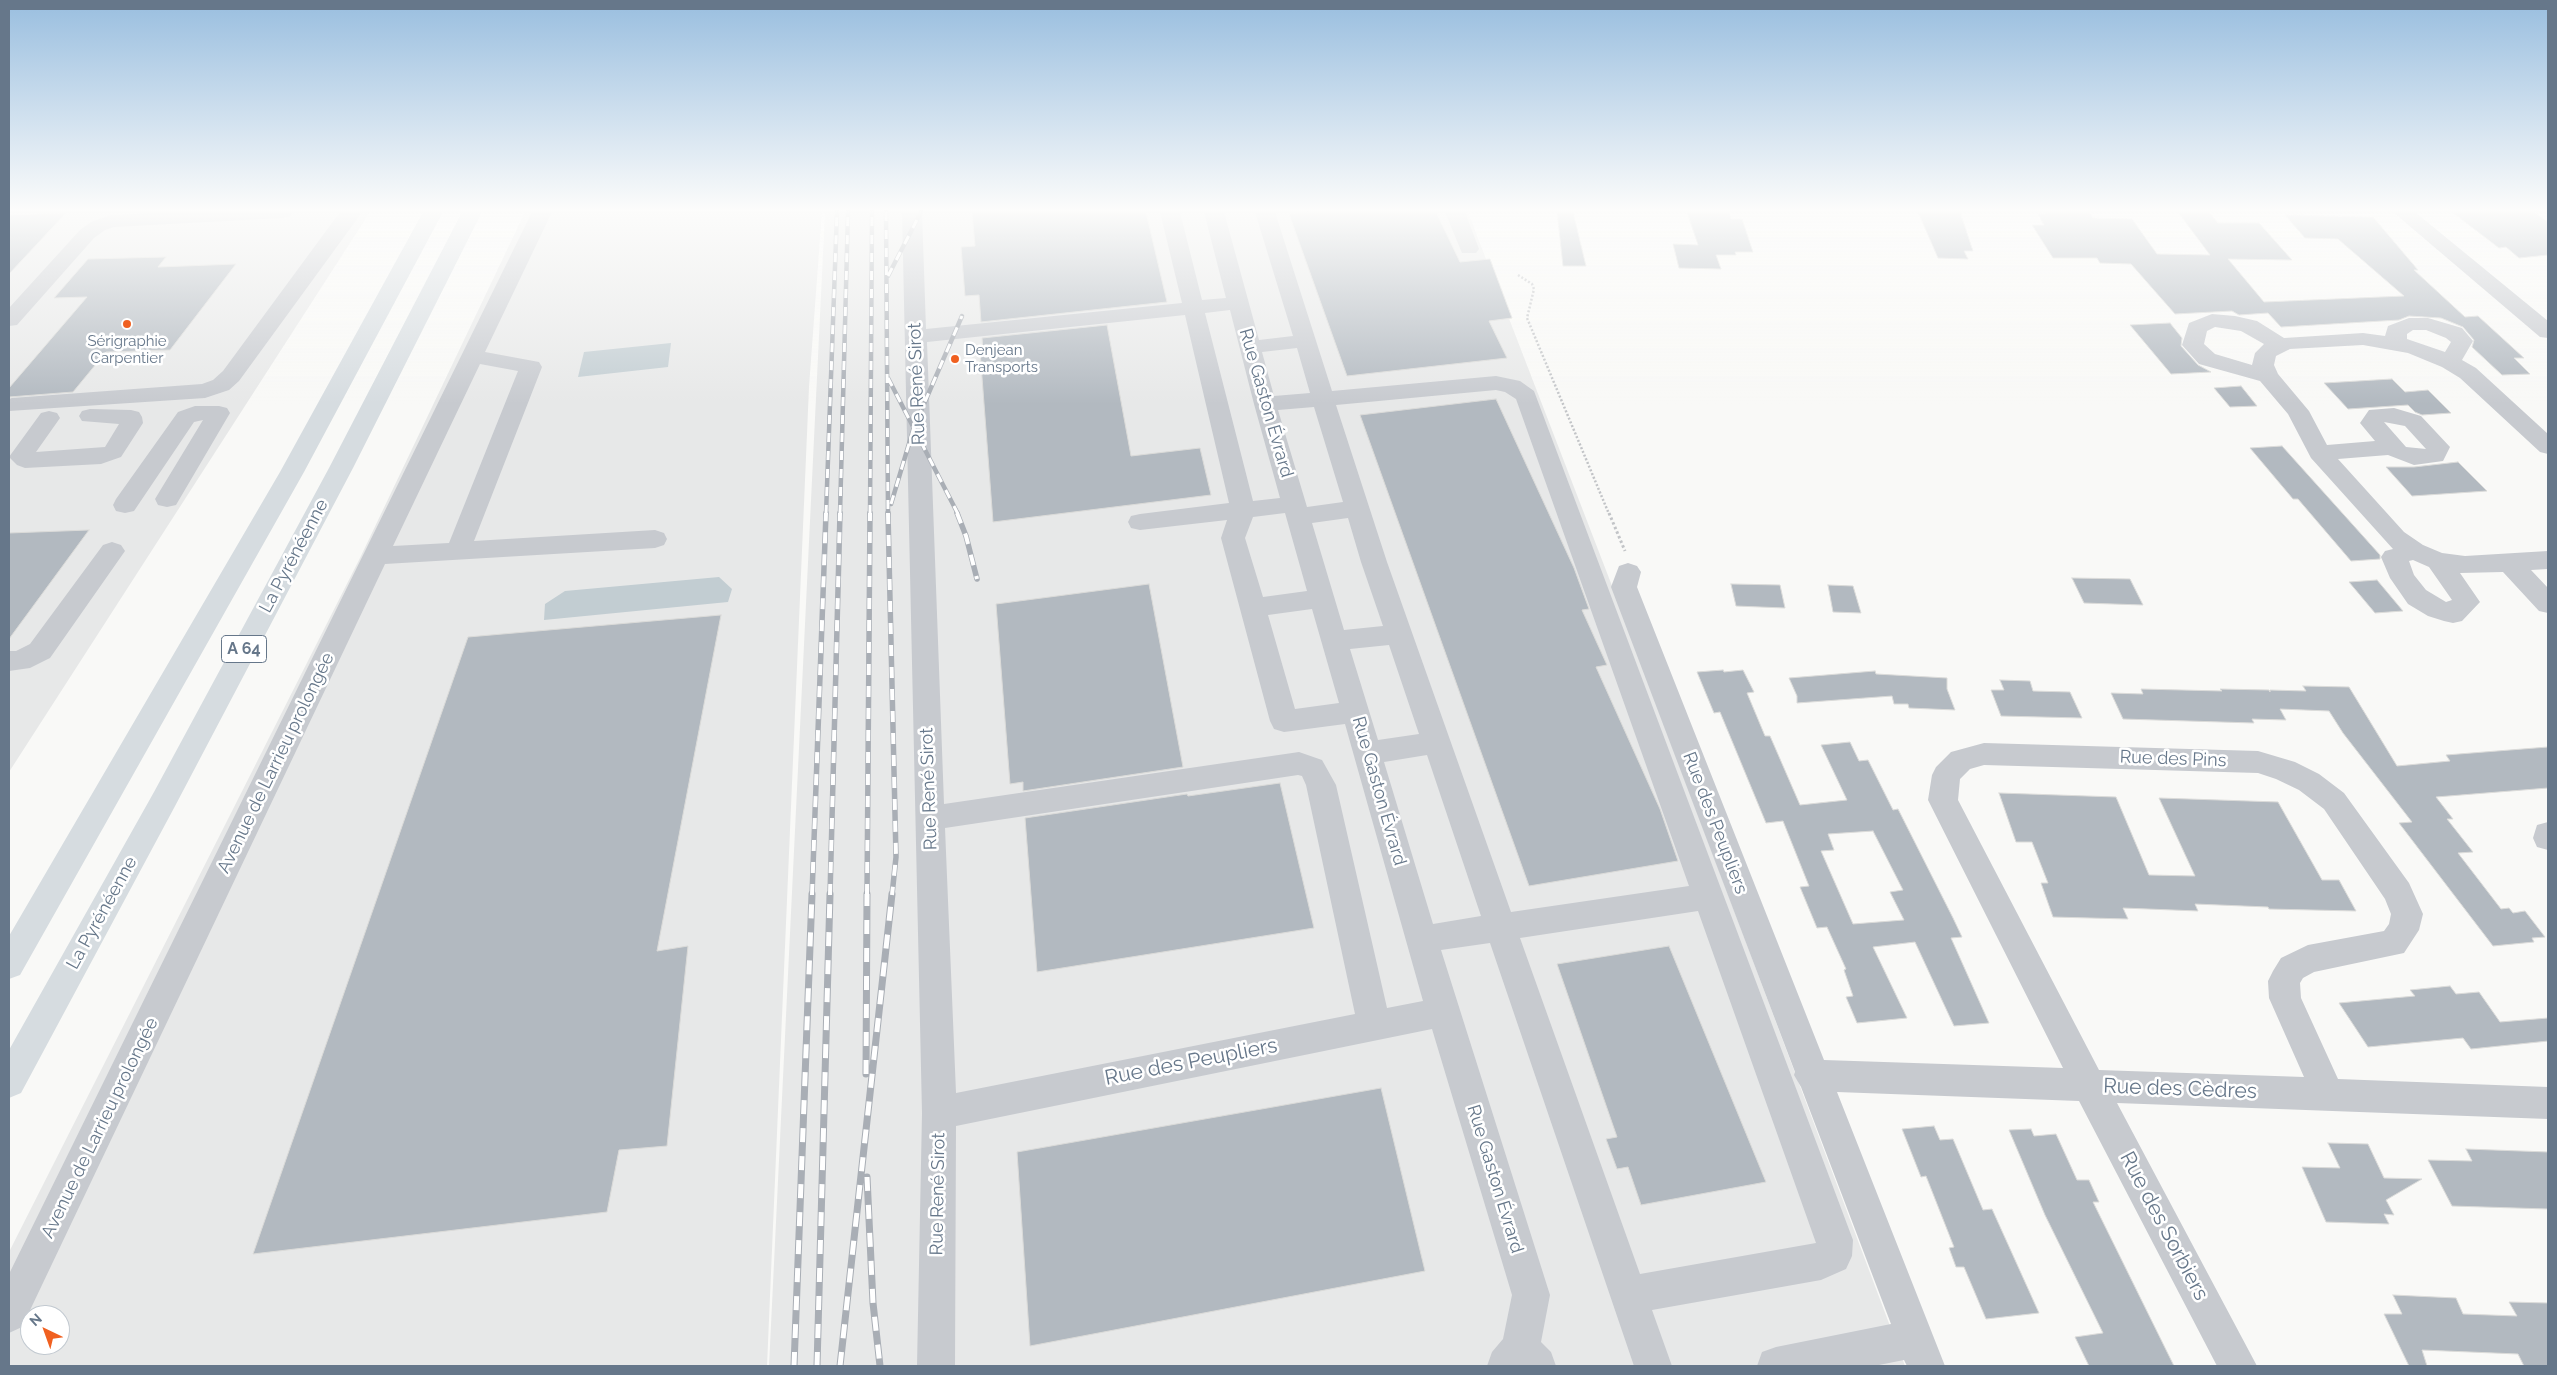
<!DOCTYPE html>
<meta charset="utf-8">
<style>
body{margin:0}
#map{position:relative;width:2557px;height:1375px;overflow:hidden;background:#f9f9f7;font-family:Raleway,sans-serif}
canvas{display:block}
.frame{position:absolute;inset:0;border:10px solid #66778a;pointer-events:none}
.north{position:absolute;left:20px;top:1305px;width:50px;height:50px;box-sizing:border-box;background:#fff;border:1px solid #c2c9d0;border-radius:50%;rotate:318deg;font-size:14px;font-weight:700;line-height:20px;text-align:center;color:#66778a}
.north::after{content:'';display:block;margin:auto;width:18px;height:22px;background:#f06020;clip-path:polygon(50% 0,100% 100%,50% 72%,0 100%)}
</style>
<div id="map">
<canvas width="2557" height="1375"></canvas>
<div class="frame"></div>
<div class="north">N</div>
</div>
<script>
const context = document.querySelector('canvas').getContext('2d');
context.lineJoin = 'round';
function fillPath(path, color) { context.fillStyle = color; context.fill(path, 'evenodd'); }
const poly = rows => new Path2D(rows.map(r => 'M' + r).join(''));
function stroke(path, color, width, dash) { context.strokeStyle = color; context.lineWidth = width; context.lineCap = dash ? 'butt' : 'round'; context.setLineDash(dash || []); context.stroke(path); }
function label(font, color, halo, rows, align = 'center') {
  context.font = font + ' Raleway,sans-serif'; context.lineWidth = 5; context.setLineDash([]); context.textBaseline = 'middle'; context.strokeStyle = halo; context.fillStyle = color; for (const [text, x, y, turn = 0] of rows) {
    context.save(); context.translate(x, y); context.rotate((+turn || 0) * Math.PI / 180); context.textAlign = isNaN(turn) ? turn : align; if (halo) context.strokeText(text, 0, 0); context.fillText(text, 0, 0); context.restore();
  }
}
fillPath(poly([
 [9,212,370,212,9,772],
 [525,212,822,212,809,387,767,1366,9,1366,9,1252,360,558],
 [30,1315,60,1315,60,1345,30,1345],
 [825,212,1468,212,1619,604,1905,1366,769,1366]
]), '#e7e8e8');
fillPath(poly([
 [671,343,668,367,578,377,584,352],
 [719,577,732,589,728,602,544,620,545,604,565,591]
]), '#c2cdd2');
const building = poly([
 [972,212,1146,212,1167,302,981,322,979,295,965,296,961,247,975,246,972,212],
 [1310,212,1436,212,1460,262,1490,259,1512,318,1489,321,1507,358,1347,376,1289,214,1310,212],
 [1557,212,1573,212,1586,266,1563,266,1557,212],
 [1687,212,1729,212,1731,219,1742,219,1753,252,1735,252,1736,255,1716,255,1721,269,1679,268,1673,244,1698,245,1687,212],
 [1918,212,1960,212,1973,251,1964,251,1968,259,1938,258,1918,212],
 [2045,212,2089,212,2093,218,2132,219,2157,254,2210,255,2178,212,2209,212,2218,223,2259,223,2292,260,2228,259,2264,302,2404,296,2338,239,2305,238,2285,215,2373,217,2418,270,2414,270,2465,317,2478,316,2524,358,2514,358,2530,374,2502,375,2472,347,2474,340,2463,327,2441,318,2409,316,2399,320,2281,327,2268,313,2239,315,2232,311,2175,314,2131,264,2100,263,2097,258,2053,258,2032,225,2044,225,2038,214,2046,214,2045,212],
 [2452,212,2534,212,2548,222,2548,255,2519,258,2506,247,2499,248,2452,212],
 [66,213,9,274,9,215,66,213],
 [166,257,158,267,236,264,170,350,106,352,73,392,9,397,9,388,87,297,54,298,88,259,166,257],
 [2170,323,2182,338,2181,346,2198,365,2211,372,2171,374,2130,325,2170,323],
 [1107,325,1131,456,1200,448,1211,495,993,522,980,351,983,351,982,338,1107,325],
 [2392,379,2405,392,2428,390,2451,413,2422,415,2415,412,2408,405,2348,409,2324,383,2392,379],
 [2241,386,2257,406,2230,407,2214,388,2241,386],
 [1496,399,1574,568,1589,609,1582,610,1607,665,1596,667,1660,809,1678,861,1529,886,1360,415,1496,399],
 [2282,446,2380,555,2380,559,2351,561,2298,499,2293,499,2250,448,2282,446],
 [2458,462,2487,491,2412,496,2386,467,2414,467,2458,462],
 [89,530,9,639,9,533,89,530],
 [2072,578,2130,579,2143,605,2084,603,2072,578],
 [2377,580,2403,611,2375,613,2349,582,2377,580],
 [1149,584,1183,767,1023,791,1023,782,1010,784,996,604,1149,584],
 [1731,584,1780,585,1785,608,1736,606,1731,584],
 [1828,585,1853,586,1861,613,1833,612,1828,585],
 [721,615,657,951,688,946,667,1146,619,1150,607,1212,253,1254,468,637,721,615],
 [1723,670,1724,672,1743,670,1754,692,1747,693,1765,736,1770,736,1800,805,1847,800,1821,745,1850,742,1859,761,1868,760,1893,810,1898,809,1953,918,1962,937,1951,938,1989,1023,1954,1026,1915,942,1873,947,1907,1018,1857,1023,1846,997,1853,996,1844,970,1846,969,1827,927,1817,928,1800,887,1809,886,1783,821,1766,823,1720,712,1714,713,1697,672,1723,670],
 [1873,831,1903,890,1890,892,1904,920,1853,924,1821,851,1834,850,1828,834,1873,831],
 [1875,671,1876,674,1947,678,1947,689,1955,710,1909,708,1908,704,1894,704,1892,696,1797,703,1797,696,1789,678,1875,671],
 [2000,680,2030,681,2033,691,2070,692,2082,718,2001,716,1991,690,2004,690,2000,680],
 [2303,686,2349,687,2397,766,2450,761,2446,755,2548,747,2548,788,2436,797,2453,819,2447,819,2473,852,2458,853,2501,909,2509,908,2513,913,2525,911,2545,937,2532,938,2534,942,2493,946,2399,823,2412,822,2343,733,2329,711,2280,709,2286,720,2252,719,2254,723,2123,719,2111,693,2143,694,2141,689,2222,691,2220,689,2269,690,2270,692,2270,690,2306,691,2303,686],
 [1280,783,1314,928,1037,972,1025,818,1187,794,1188,796,1280,783],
 [1999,793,2116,797,2149,875,2195,876,2159,798,2278,802,2322,880,2339,880,2356,911,2269,909,2268,907,2195,904,2198,911,2123,908,2128,919,2053,917,2041,883,2048,883,2032,842,2016,842,1999,793],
 [1669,946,1766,1182,1641,1205,1628,1167,1617,1169,1606,1139,1617,1137,1557,964,1669,946],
 [2450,986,2456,994,2479,992,2500,1022,2548,1018,2548,1041,2471,1049,2463,1038,2368,1047,2339,1003,2415,996,2410,990,2450,986],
 [1381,1088,1425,1271,1030,1346,1017,1152,1381,1088],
 [1934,1126,1940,1140,1953,1139,1983,1210,1992,1209,2039,1313,1986,1319,1964,1267,1956,1267,1949,1248,1954,1247,1926,1176,1921,1177,1902,1129,1934,1126],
 [2031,1129,2034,1136,2056,1134,2077,1180,2089,1180,2099,1202,2093,1202,2174,1366,2089,1366,2075,1337,2103,1333,2045,1215,2009,1130,2031,1129],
 [2328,1143,2368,1144,2384,1178,2422,1179,2386,1200,2394,1215,2384,1214,2389,1224,2326,1222,2302,1167,2340,1168,2328,1143],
 [2466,1149,2548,1152,2548,1209,2452,1206,2428,1160,2472,1161,2466,1149],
 [2393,1295,2456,1298,2463,1314,2517,1316,2509,1302,2548,1303,2548,1366,2524,1366,2518,1354,2422,1350,2427,1366,2409,1366,2384,1314,2402,1314,2393,1295]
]);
fillPath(building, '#b2b9c0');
stroke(building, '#dbdbd9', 1);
stroke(poly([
 [1518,275,1532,284,1534,289,1527,318,1609,514]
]), '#c2c4c7', 2.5, [2, 2]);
stroke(poly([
 [1609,513,1625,551]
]), '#c2c4c7', 3, [2.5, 2.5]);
fillPath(poly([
 [176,212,293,212,290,216,283,218,114,227,105,230,94,238,17,325,9,326,9,308,80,230,91,222,111,215,176,212],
 [340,212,360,212,360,215,239,381,229,390,205,398,9,411,9,399,12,398,202,384,213,380,223,371,340,212],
 [532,212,552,212,485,352,539,362,542,367,474,541,655,530,664,533,667,539,664,545,655,548,385,564,22,1327,9,1333,9,1274,532,212],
 [480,364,518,371,449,543,393,546,480,364],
 [902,212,922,212,926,329,1182,303,1160,212,1180,212,1202,300,1226,298,1204,212,1224,212,1259,340,1293,336,1255,212,1275,212,1332,391,1496,376,1520,381,1534,391,1853,1240,1852,1256,1846,1269,1821,1280,1652,1310,1672,1366,1634,1366,1490,943,1441,950,1550,1295,1541,1342,1551,1352,1556,1366,1487,1366,1492,1352,1503,1339,1512,1295,1432,1029,956,1126,955,1366,917,1366,922,1113,902,212],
 [1230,310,1254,404,1280,498,1253,501,1205,313,1230,310],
 [1185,315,1229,503,1140,514,1131,516,1128,522,1131,528,1140,530,1227,520,1221,538,1270,721,1274,729,1284,732,1345,724,1423,1001,1387,1008,1336,785,1322,760,1299,752,944,804,927,342,1185,315],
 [1297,348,1310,393,1274,396,1262,352,1297,348],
 [1496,390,1505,392,1516,399,1689,886,1511,912,1387,562,1336,405,1496,390],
 [1314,407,1343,502,1307,507,1278,410,1314,407],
 [1285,513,1307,591,1263,597,1245,538,1253,517,1285,513],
 [1348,518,1361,562,1383,626,1344,630,1312,523,1348,518],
 [1312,609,1339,703,1295,709,1268,615,1312,609],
 [1389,645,1419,734,1378,740,1350,649,1389,645],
 [1427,755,1481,916,1433,924,1384,762,1427,755],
 [1298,775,1302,776,1306,785,1355,1014,956,1093,945,828,1298,775],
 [1698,911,1816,1243,1640,1274,1520,938,1698,911],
 [1445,212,1465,212,1479,249,1476,253,1462,253,1445,212],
 [2393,212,2415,212,2548,321,2548,338,2540,337,2393,212],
 [2212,314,2235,316,2257,321,2284,338,2363,333,2385,336,2388,326,2409,318,2428,318,2462,328,2473,341,2462,360,2476,368,2548,434,2548,454,2540,452,2460,378,2442,367,2408,353,2363,345,2290,349,2276,356,2274,365,2278,374,2309,411,2327,445,2375,441,2360,423,2369,410,2394,408,2421,416,2450,447,2443,461,2414,465,2388,455,2338,459,2404,532,2423,545,2442,553,2465,556,2548,551,2548,569,2531,570,2548,588,2548,613,2539,611,2503,572,2460,573,2480,602,2462,621,2453,623,2444,621,2428,616,2408,604,2390,578,2381,557,2385,551,2393,549,2311,458,2288,414,2260,381,2199,364,2182,345,2189,323,2212,314],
 [2215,327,2241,331,2264,344,2255,353,2252,365,2215,354,2204,344,2207,331,2215,327],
 [2413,330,2426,330,2446,338,2451,342,2445,352,2407,339,2407,334,2413,330],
 [2384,422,2405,426,2426,449,2406,447,2384,422],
 [2413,560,2429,567,2452,600,2446,602,2426,590,2414,575,2409,561,2413,560],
 [195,406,219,406,227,408,230,413,176,505,167,507,158,505,155,499,203,420,194,422,134,511,125,513,116,511,113,505,116,499,178,412,195,406],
 [90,409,131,410,139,412,142,417,143,423,121,457,101,464,25,468,17,465,9,457,41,413,49,411,57,413,60,418,36,452,105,447,119,424,82,421,79,416,82,411,90,409],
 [112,542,121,545,125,551,50,658,30,668,9,671,9,651,16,651,30,644,103,545,112,542],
 [1628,563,1637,566,1641,572,1637,587,1824,1060,2063,1068,1928,800,1932,775,1936,767,1951,752,1984,743,2258,751,2295,762,2319,774,2344,793,2409,883,2423,914,2419,930,2404,953,2314,972,2303,978,2300,983,2301,998,2338,1079,2548,1087,2548,1119,2117,1103,2257,1366,2217,1366,2079,1101,1837,1092,1945,1366,1907,1366,1904,1360,1874,1366,1757,1366,1762,1352,1776,1347,1891,1324,1801,1087,1794,1075,1795,1072,1611,587,1619,566,1628,563],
 [1984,765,2258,773,2276,779,2299,790,2324,809,2385,899,2391,914,2389,924,2384,931,2308,945,2281,958,2273,971,2268,981,2269,998,2304,1077,2099,1070,1958,800,1960,779,1970,769,1984,765],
 [2548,822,2548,850,2537,847,2533,838,2537,825,2548,822]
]), '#c7cacf');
fillPath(poly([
 [423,212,443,212,304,472,20,975,9,979,9,936,280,472,423,212],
 [462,212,482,212,353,468,174,808,21,1093,9,1098,9,1050,154,792,329,468,462,212]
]), '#d6dce0');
const railFar2 = poly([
 [886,212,888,514],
 [888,276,921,212],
 [888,378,958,514],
 [891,504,914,427,962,316],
 [826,514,837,212],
 [840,514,848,212],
 [870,514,872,212]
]);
const railFar1 = poly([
 [888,513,896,857,892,895],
 [957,513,966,536,977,579],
 [812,895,826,513],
 [830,895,840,513],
 [867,895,870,513]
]);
const rail = poly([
 [866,1074,867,894],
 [867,1177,873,1303,880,1366],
 [794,1366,812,894],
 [817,1366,830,894],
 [840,1366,892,894]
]);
stroke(railFar2, '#a9aeb5', 4.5);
stroke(railFar1, '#a9aeb5', 5.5);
stroke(rail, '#a9aeb5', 7);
stroke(railFar2, '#fff', 3, [9]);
stroke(railFar1, '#fff', 4, [11]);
stroke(rail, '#fff', 5, [14]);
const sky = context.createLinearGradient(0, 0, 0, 404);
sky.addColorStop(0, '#99bedf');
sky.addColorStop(0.52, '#fcfcfb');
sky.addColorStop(1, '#fcfcfb00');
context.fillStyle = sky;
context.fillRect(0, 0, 2557, 404);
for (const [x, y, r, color] of [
 [127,324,5,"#f06020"],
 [955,359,5,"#f06020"]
]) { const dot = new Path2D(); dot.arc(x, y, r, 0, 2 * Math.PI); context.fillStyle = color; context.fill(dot); stroke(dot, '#fff', 2); }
label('15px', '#66778a', '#fff', [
 ["Sérigraphie",127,341],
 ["Carpentier",127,358],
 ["Denjean",965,350,"left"],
 ["Transports",965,367,"left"]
]);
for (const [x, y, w] of [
 [244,649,45]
]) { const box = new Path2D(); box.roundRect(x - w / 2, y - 13.5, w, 27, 4); context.fillStyle = '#fff'; context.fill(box); stroke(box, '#66778a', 1); }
label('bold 16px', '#66778a', null, [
 ["A 64",244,649]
]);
label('18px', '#66778a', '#fff', [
 ["Rue René Sirot",917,384,-92],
 ["Rue Gaston Évrard",1266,403,74],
 ["La Pyrénéenne",294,556,-62],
 ["Rue des Pins",2173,759,2],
 ["Avenue de Larrieu prolongée",276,763,-64],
 ["Rue René Sirot",929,789,-92],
 ["Rue Gaston Évrard",1379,791,74],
 ["Rue des Peupliers",1715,823,69],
 ["La Pyrénéenne",102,913,-61],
 ["Avenue de Larrieu prolongée",100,1128,-64],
 ["Rue Gaston Évrard",1495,1179,73],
 ["Rue René Sirot",938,1194,-89]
]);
label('21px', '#66778a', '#fff', [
 ["Rue des Peupliers",1191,1062,-11],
 ["Rue des Cèdres",2180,1089,2],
 ["Rue des Sorbiers",2164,1226,62]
]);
</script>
